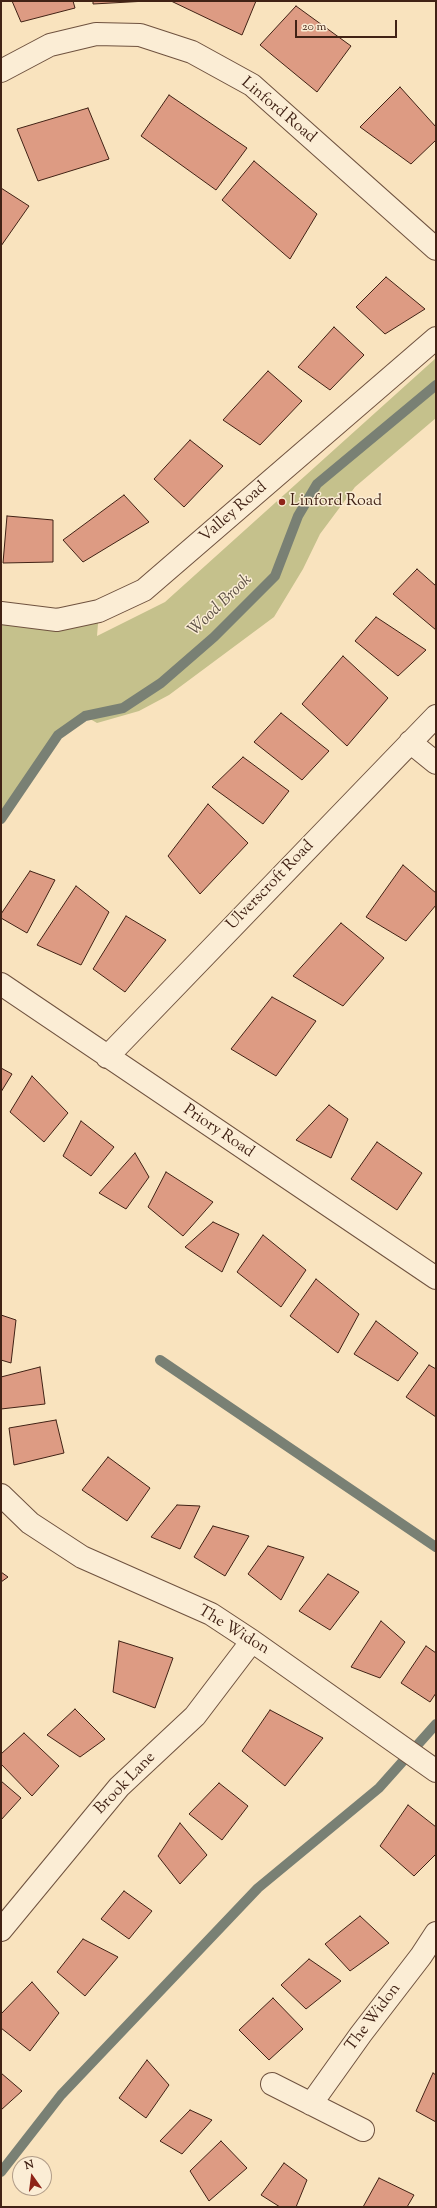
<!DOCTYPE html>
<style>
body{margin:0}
#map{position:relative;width:437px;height:2208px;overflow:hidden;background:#f9e3be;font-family:"Sorts Mill Goudy",serif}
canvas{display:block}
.frame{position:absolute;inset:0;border:2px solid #412215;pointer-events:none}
.north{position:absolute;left:12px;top:2156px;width:40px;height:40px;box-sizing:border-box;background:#fbedd5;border:1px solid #b19c88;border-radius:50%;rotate:346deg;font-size:11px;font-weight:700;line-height:16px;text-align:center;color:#412215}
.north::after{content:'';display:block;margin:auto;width:14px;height:18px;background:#8f2418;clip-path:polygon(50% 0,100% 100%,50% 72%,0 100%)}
.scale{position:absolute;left:295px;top:20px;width:102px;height:18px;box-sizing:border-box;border:2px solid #412215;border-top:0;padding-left:5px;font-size:12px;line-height:14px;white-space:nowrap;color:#412215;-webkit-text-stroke:3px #fbedd5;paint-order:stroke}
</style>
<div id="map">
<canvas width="437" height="2208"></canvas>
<div class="frame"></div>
<div class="north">N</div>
<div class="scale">20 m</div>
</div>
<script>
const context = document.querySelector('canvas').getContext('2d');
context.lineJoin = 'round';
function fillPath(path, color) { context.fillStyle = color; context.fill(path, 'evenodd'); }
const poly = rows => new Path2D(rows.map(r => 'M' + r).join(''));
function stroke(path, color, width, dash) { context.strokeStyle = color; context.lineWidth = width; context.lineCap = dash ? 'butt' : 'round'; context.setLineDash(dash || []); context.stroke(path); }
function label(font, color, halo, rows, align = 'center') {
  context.font = font + ' "Sorts Mill Goudy",serif'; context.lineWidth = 3; context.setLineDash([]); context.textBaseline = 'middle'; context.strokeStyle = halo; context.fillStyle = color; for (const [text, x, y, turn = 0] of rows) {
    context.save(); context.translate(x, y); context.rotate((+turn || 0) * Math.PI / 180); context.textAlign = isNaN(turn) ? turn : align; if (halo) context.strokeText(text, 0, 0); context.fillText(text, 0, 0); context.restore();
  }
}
fillPath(poly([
 [436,358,436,418,355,487,320,534,303,569,274,617,169,695,139,711,97,723,85,716,58,735,1,819,1,613,99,611,97,636,165,602]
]), '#c5c18c');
stroke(poly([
 [1,819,58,735,85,716,123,708,161,683,214,637,275,576,298,516,317,484,436,385],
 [160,1360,436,1547],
 [1,2172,61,2095,258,1888,379,1788,436,1724]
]), '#798074', 10);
const building = poly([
 [12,1,73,1,75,8,21,22,12,1],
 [93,1,147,1,93,4,93,1],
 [171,1,256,1,242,35,171,1],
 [296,6,351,46,317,92,260,45,296,6],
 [400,87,436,127,436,140,411,164,360,127,400,87],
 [169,95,247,148,216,190,141,136,169,95],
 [88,108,109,159,38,181,17,129,88,108],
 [254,161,317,214,290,259,222,200,254,161],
 [1,188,29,206,1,246,1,188],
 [386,277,425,309,385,334,356,307,386,277],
 [334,327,364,355,330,390,298,367,334,327],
 [268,371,302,401,260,445,223,420,268,371],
 [190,440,223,466,184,507,154,479,190,440],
 [124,495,149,522,83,562,63,540,124,495],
 [7,516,53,520,53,562,3,563,7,516],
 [417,569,436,586,436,630,393,594,417,569],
 [376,617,426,650,398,676,355,641,376,617],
 [343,656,388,698,347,746,302,704,343,656],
 [281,713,329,751,302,780,254,742,281,713],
 [243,757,289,791,263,824,212,787,243,757],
 [208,804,248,843,200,894,168,856,208,804],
 [403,865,436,893,436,905,406,941,366,917,403,865],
 [30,871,55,880,27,933,1,918,1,914,30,871],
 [76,886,109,912,81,965,37,945,76,886],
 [126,916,166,940,125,992,93,969,126,916],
 [341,923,384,958,343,1006,293,976,341,923],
 [272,997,316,1021,276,1076,231,1049,272,997],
 [1,1068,12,1074,1,1092,1,1068],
 [32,1076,68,1113,44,1142,10,1112,32,1076],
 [329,1105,348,1119,331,1158,296,1140,329,1105],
 [81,1121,114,1147,91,1176,63,1156,81,1121],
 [377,1142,422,1173,397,1210,351,1179,377,1142],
 [135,1153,149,1177,126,1209,99,1193,135,1153],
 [166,1172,213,1202,183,1236,148,1207,166,1172],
 [213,1222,239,1234,222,1272,185,1247,213,1222],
 [263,1235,306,1270,281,1307,237,1272,263,1235],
 [316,1279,359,1314,338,1353,290,1316,316,1279],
 [1,1315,16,1320,11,1363,1,1360,1,1315],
 [376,1321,418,1353,398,1381,354,1354,376,1321],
 [429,1365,436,1369,436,1417,406,1397,429,1365],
 [40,1367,45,1404,1,1409,1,1377,40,1367],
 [56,1420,64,1453,14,1465,9,1428,56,1420],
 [108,1457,150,1488,127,1521,82,1490,108,1457],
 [177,1505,200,1506,180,1549,151,1537,177,1505],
 [213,1526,249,1536,225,1576,194,1557,213,1526],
 [268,1546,304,1557,281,1600,248,1574,268,1546],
 [1,1572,8,1577,1,1582,1,1572],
 [328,1574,359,1592,330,1630,299,1611,328,1574],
 [381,1621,405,1642,380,1678,351,1667,381,1621],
 [119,1641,173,1658,155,1708,113,1692,119,1641],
 [426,1646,436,1653,436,1693,430,1702,401,1683,426,1646],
 [75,1709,105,1739,80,1757,47,1735,75,1709],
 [270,1710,323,1738,285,1786,242,1751,270,1710],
 [24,1733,59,1766,32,1796,1,1764,1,1754,24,1733],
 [1,1781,21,1798,1,1820,1,1781],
 [219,1783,248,1806,222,1840,189,1814,219,1783],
 [408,1805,436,1827,436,1854,414,1876,380,1846,408,1805],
 [180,1823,207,1855,180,1884,158,1856,180,1823],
 [124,1891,152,1911,129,1939,101,1919,124,1891],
 [360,1916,389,1943,350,1971,325,1944,360,1916],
 [83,1939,118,1957,85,1996,57,1972,83,1939],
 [309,1959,341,1981,306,2009,281,1985,309,1959],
 [32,1982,59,2013,30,2051,1,2028,1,2014,32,1982],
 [273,1998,303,2029,269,2060,239,2030,273,1998],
 [147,2060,169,2085,146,2118,119,2098,147,2060],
 [1,2073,22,2091,1,2110,1,2073],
 [433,2073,436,2075,436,2122,416,2111,433,2073],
 [190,2110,212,2120,182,2154,160,2141,190,2110],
 [221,2141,247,2168,209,2201,190,2171,221,2141],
 [284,2163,307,2180,296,2207,280,2207,261,2195,284,2163],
 [379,2178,414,2195,407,2207,363,2207,379,2178]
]);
fillPath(building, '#dd9b83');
stroke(building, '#412215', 1);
const minor = poly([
 [1,71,50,45,96,34,140,35,192,52,252,85,436,249],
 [1,613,57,620,99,611,144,590,436,338],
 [410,742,436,763],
 [1,984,436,1278],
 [107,1057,436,716],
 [1,1495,30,1523,82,1557,211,1614,252,1641,436,1771],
 [1,1930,119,1787,195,1716,252,1641],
 [272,2084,363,2130],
 [311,2104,361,2034,421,1956,436,1933]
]);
stroke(minor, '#6f523f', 24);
stroke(minor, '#fbedd5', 22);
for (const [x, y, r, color] of [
 [282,502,4,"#8f2418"]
]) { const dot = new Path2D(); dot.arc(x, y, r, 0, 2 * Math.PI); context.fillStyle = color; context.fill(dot); stroke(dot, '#fbedd5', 1.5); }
label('16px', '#412215', '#fbedd5', [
 ["Linford Road",278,111,40],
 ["Valley Road",234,513,-41],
 ["Ulverscroft Road",271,886,-46],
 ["Priory Road",218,1132,34],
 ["The Widon",233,1631,31],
 ["Brook Lane",126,1784,-46],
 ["The Widon",374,2018,-53]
]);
label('16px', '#412215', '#fbedd5', [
 ["Linford Road",290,502]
], 'left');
label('italic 17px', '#5d5145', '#fbedd5', [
 ["Wood Brook",221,606,-44]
]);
</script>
